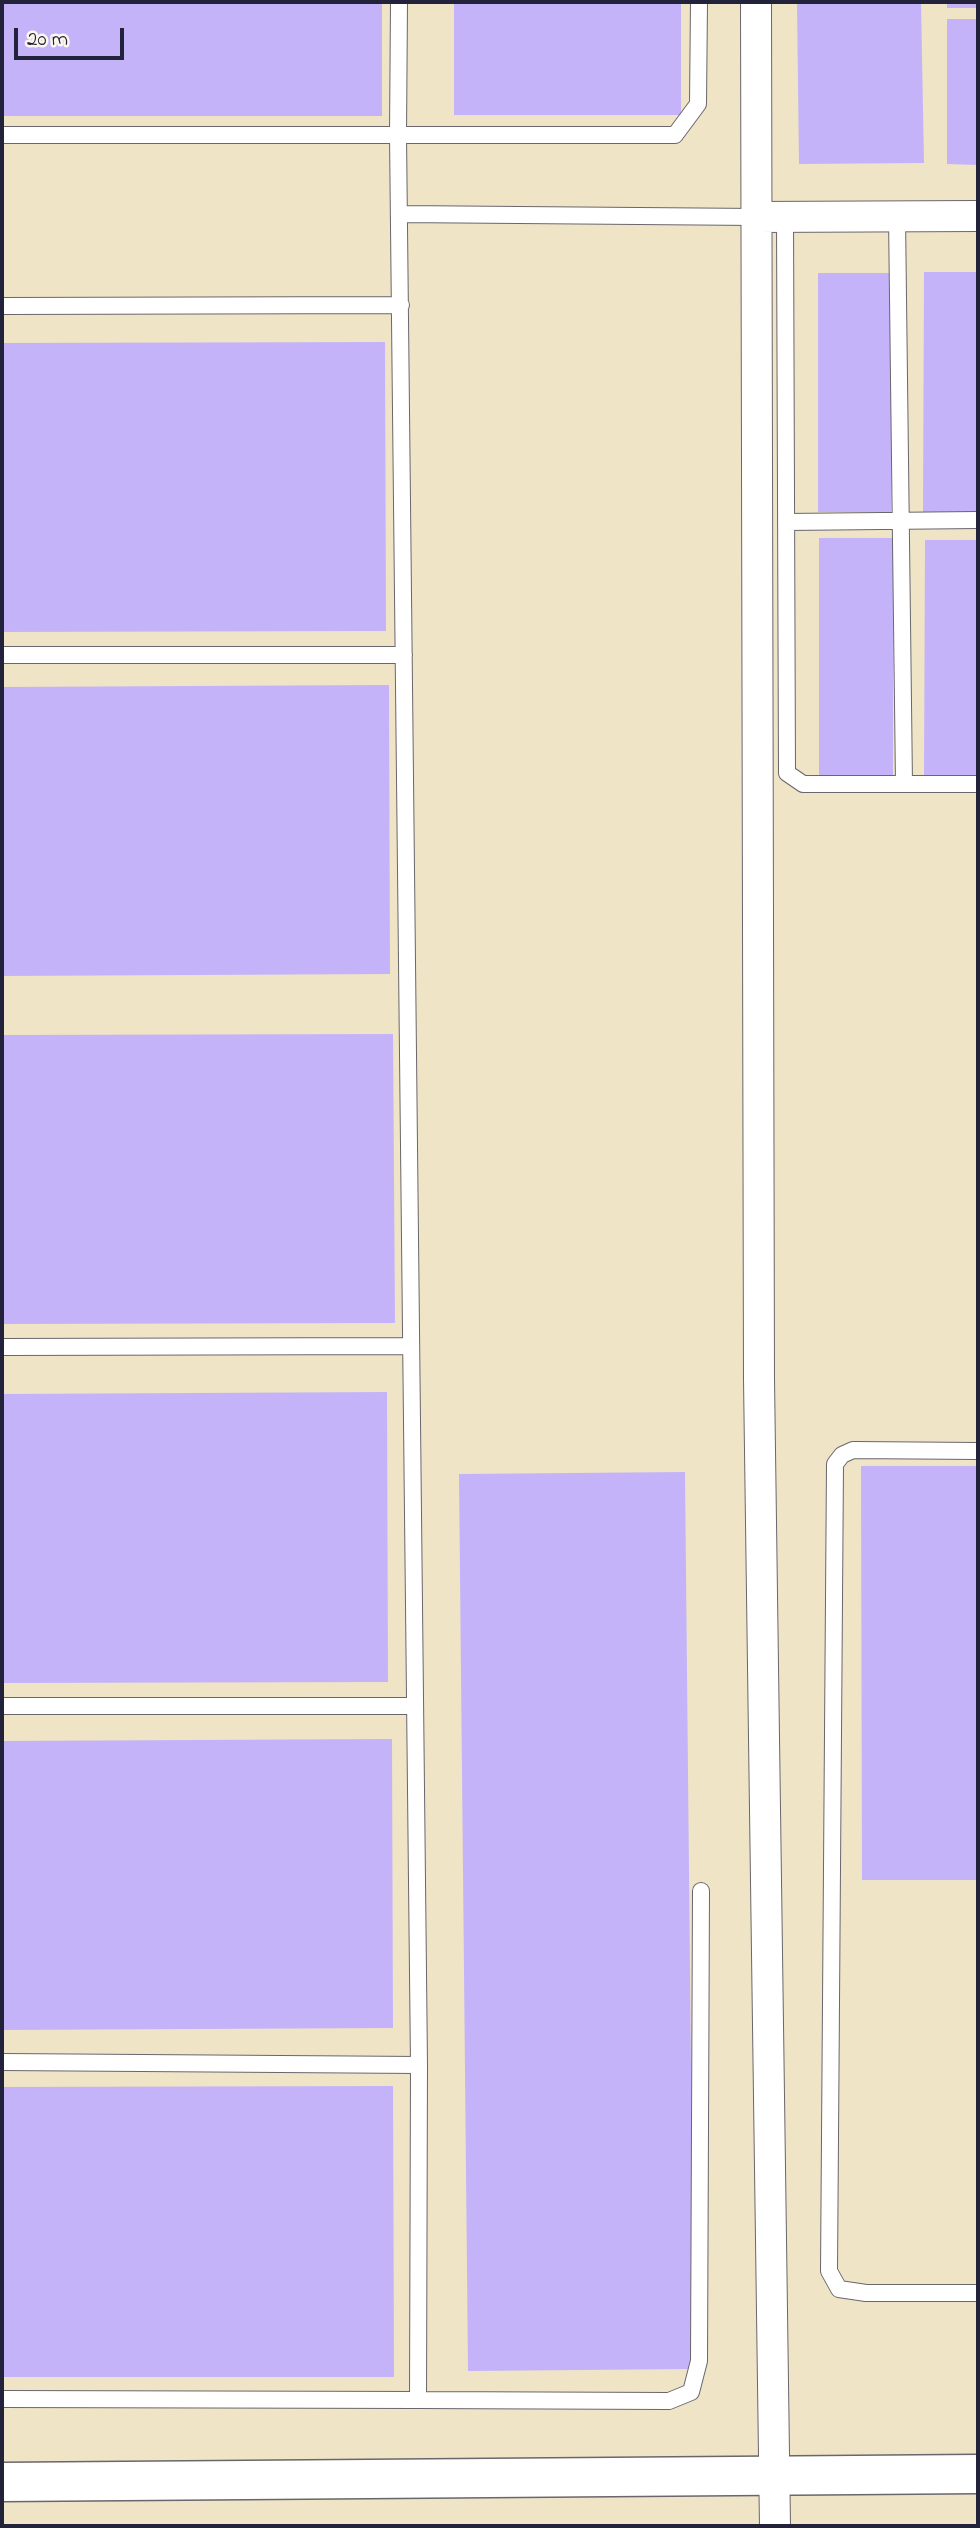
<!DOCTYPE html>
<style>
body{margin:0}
#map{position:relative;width:980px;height:2528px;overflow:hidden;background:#efe4c6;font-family:"Indie Flower",sans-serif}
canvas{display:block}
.frame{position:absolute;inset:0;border:4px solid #22223b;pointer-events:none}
.scale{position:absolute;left:14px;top:28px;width:110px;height:32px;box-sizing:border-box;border:4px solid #22223b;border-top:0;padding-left:9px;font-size:21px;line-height:24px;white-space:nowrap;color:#22223b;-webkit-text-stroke:5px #fbf7ec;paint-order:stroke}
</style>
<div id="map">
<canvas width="980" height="2528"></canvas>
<div class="frame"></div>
<div class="scale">20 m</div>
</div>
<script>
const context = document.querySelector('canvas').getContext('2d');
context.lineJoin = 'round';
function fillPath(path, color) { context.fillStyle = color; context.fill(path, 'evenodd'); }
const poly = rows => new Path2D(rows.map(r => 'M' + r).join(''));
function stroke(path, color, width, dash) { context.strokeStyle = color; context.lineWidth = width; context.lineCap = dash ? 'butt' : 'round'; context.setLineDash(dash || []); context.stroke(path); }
fillPath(poly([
 [2,2,382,2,382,116,2,116],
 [454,2,681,2,681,115,454,115],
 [797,2,921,2,924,163,799,164],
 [947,2,978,2,978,8,947,8],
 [947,19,978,19,978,165,947,164],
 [924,272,978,272,978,512,923,512],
 [818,273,891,273,891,512,818,512],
 [385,342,386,631,2,632,2,343],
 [819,538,893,538,893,777,819,777],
 [925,540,978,540,978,780,924,780],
 [389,685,390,974,2,976,2,687],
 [393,1034,395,1323,2,1324,2,1035],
 [387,1392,388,1682,2,1683,2,1394],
 [861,1466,978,1466,978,1880,862,1880],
 [685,1472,694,2369,468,2371,459,1474],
 [392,1739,393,2028,2,2030,2,1741],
 [393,2086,394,2377,2,2377,2,2087]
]), '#c5b3f9');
const service = poly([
 [2,135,675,135,698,104,699,2],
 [400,214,757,217],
 [897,216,904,784],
 [785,217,787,773,803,784,978,784],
 [2,306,401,305],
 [786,522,978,520],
 [2,655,404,655],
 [2,1347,411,1346],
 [978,1451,853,1450,842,1455,835,1464,829,2271,839,2289,866,2293,978,2293],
 [2,1706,415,1706],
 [2,2062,419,2065],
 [2,2399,418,2400,419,2065,398,135,399,2],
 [418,2400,669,2401,691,2392,699,2361,701,1891]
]);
const minor = poly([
 [756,2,759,1379,775,2526],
 [757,217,978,216]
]);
const tertiary = poly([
 [2,2482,978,2474]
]);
stroke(service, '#6a666c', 18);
stroke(minor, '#6a666c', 32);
stroke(tertiary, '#6a666c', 41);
stroke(service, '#fff', 16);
stroke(minor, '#fff', 30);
stroke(tertiary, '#fff', 38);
</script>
